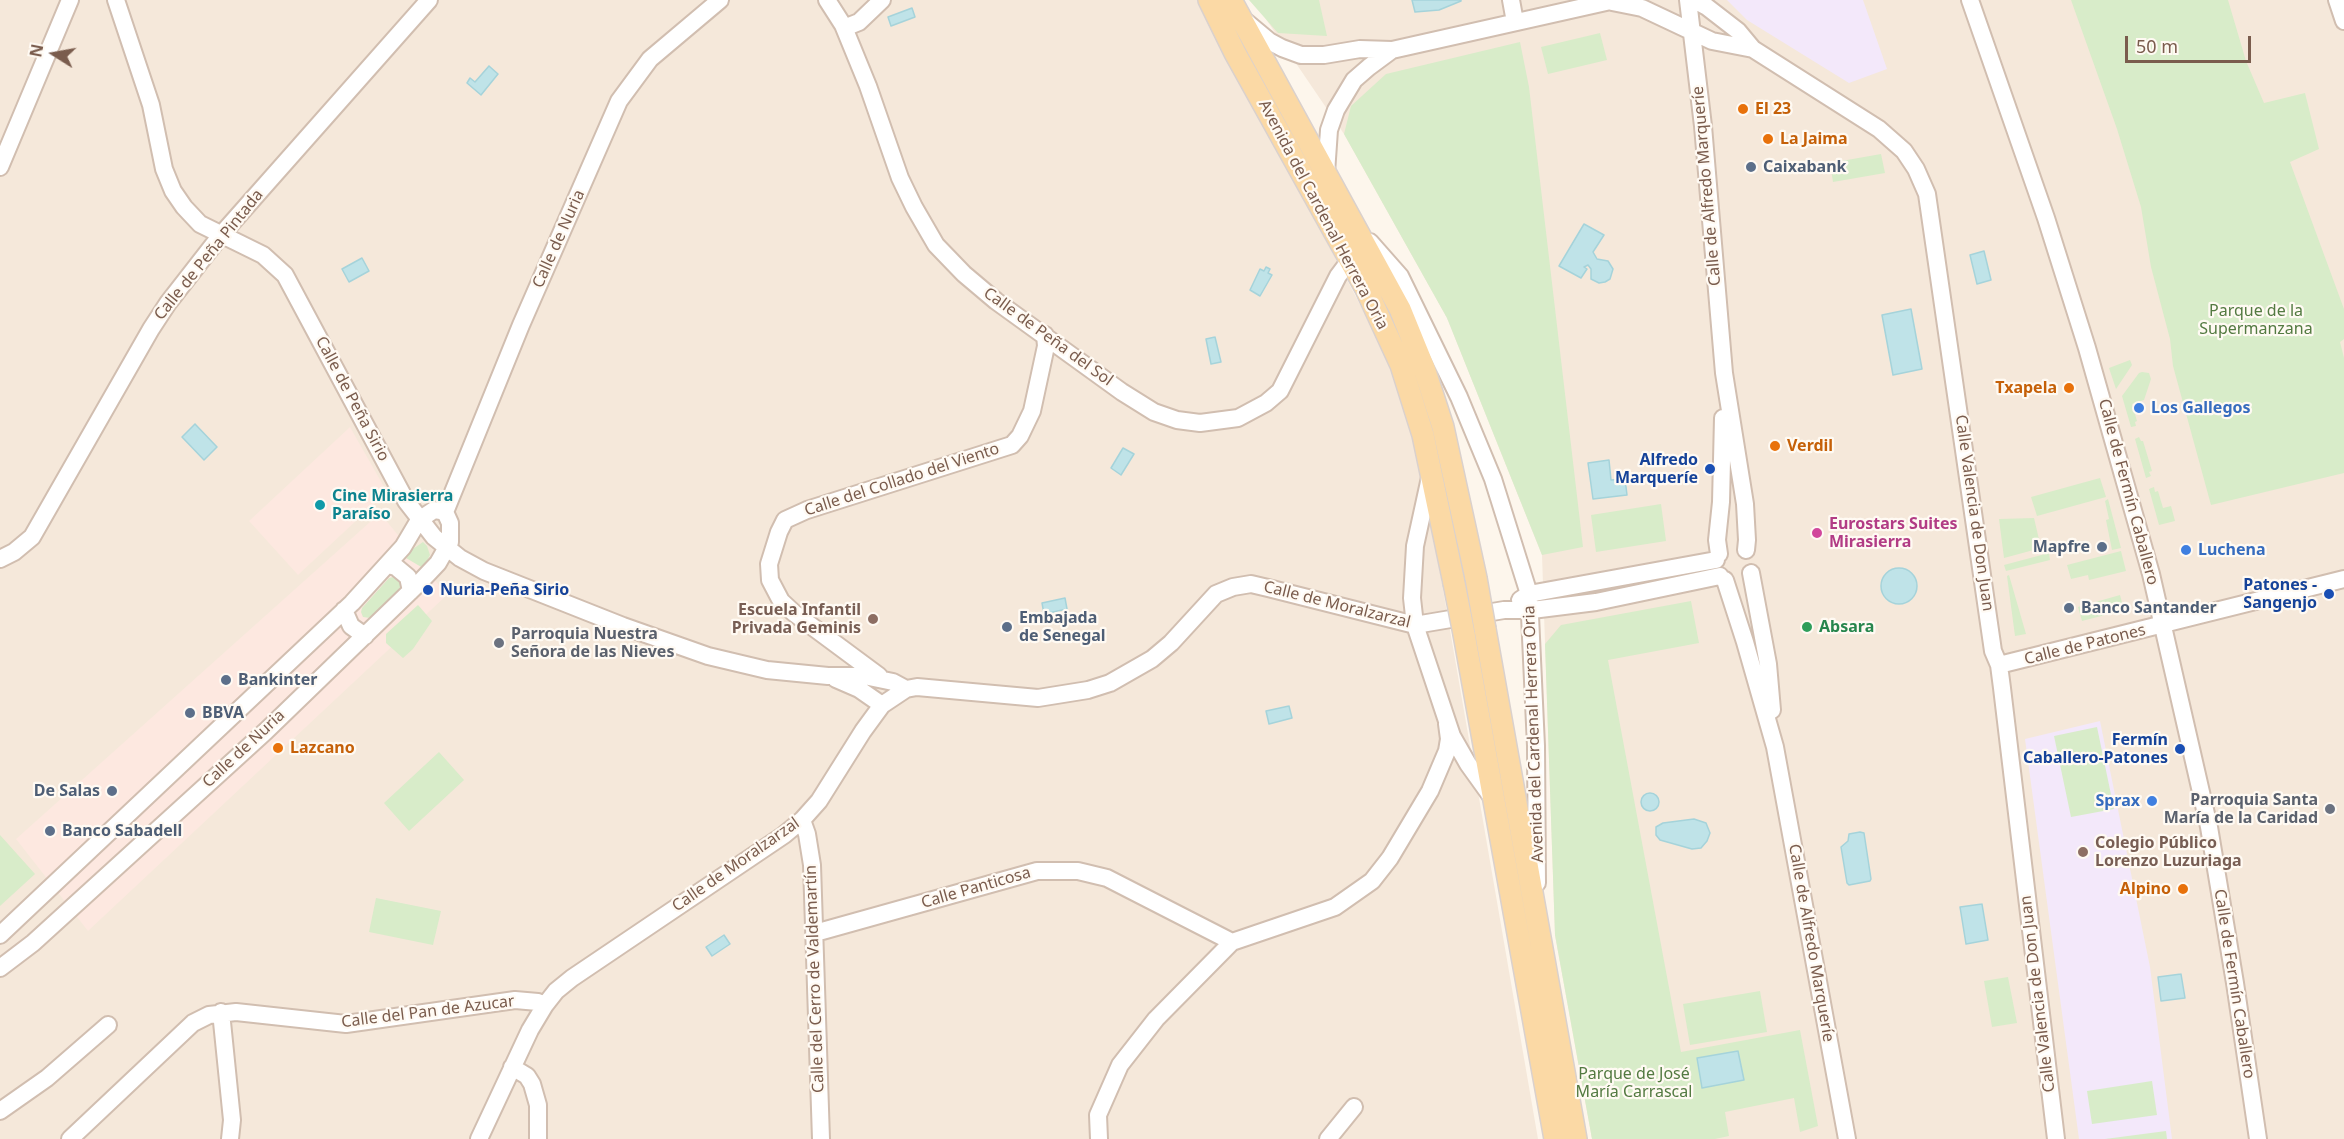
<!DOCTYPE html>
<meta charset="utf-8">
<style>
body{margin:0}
#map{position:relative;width:2344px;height:1139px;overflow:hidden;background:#fdf6ec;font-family:"Noto Sans",sans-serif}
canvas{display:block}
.north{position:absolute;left:24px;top:24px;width:60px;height:60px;-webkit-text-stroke:4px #fffaf3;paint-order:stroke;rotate:281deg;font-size:16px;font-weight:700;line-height:24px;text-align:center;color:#7a5c4d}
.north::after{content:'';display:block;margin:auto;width:21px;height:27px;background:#7a5c4d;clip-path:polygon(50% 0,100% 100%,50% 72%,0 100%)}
.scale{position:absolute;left:2125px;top:36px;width:126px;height:27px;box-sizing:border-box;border:3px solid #7a5c4d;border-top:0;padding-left:8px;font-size:18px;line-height:21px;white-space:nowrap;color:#7a5c4d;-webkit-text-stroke:4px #fffaf3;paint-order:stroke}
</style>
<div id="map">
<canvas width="2344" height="1139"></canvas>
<div class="north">N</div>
<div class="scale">50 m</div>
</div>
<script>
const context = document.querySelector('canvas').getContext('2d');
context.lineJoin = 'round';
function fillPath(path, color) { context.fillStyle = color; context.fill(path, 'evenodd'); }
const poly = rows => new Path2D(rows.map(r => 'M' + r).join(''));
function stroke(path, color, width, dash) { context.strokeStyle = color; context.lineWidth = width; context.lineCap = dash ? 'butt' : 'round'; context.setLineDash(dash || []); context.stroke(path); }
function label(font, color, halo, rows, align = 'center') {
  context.font = font + ' "Noto Sans",sans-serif'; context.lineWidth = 4.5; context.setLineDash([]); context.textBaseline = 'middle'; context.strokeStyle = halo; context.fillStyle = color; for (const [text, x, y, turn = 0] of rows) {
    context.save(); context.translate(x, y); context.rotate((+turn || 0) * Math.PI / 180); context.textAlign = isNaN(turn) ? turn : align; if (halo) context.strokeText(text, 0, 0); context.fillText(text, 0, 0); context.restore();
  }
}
fillPath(poly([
 [0,0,1198,0,1381,344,1408,415,1422,468,1538,1139,0,1139],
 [1253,0,2344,0,2344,1139,1592,1139,1555,935,1542,555,1447,318,1344,134]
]), '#f5e8da');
fillPath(poly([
 [350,427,387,492,298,575,249,521],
 [380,513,447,595,88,931,16,839]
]), '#fde8e0');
fillPath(poly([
 [1727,0,1863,0,1887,69,1849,83,1747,20],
 [2100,721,2150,967,2172,1139,2079,1139,2025,739]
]), '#f3e8fa');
fillPath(poly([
 [1249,0,1319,0,1327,36,1278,33],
 [2071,0,2228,0,2246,61,2264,103,2305,93,2319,149,2290,162,2344,309,2344,339,2340,342,2344,358,2344,473,2211,505,2173,366,2170,339,2151,267,2141,207,2117,129],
 [1600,33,1607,60,1548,74,1541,47],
 [1520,42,1529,87,1583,547,1542,555,1447,318,1344,134,1351,106,1386,74],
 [1881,154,1885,173,1833,182,1830,163],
 [2130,360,2132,365,2116,389,2109,368],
 [2142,372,2149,373,2151,379,2144,400,2132,404,2137,421,2135,422,2136,426,2131,427,2122,396,2139,373],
 [2139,437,2141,441,2143,441,2152,471,2149,472,2151,476,2146,478,2135,439],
 [2100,478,2106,497,2037,516,2031,497],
 [2154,487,2155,492,2158,491,2163,508,2171,506,2175,521,2159,525,2149,489],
 [2108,499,2121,548,2112,550,2106,520,2109,519,2105,501],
 [1661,504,1666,541,1596,552,1591,515],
 [2034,518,2041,548,2004,558,1999,519],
 [423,542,427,546,430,555,423,568,406,558,410,551],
 [2121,551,2126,571,2089,580,2088,575,2071,579,2067,565],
 [2049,553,2050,560,2006,571,2004,565],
 [2009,575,2026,634,2015,636,2007,576],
 [393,577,399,579,401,584,399,590,370,618,363,617,361,612,362,608,389,578],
 [2120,595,2124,610,2082,621,2078,607],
 [1691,601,1699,643,1608,660,1681,1052,1800,1030,1818,1126,1800,1132,1794,1098,1725,1112,1729,1136,1715,1139,1592,1139,1555,935,1545,644,1561,625],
 [418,605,432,621,413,649,403,658,386,643,386,634],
 [2097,727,2114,809,2071,817,2054,736],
 [439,752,464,780,409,831,384,803],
 [0,835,35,874,0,906],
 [376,898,441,911,433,945,369,932],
 [2008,977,2017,1023,1992,1027,1984,981],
 [1760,991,1767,1032,1690,1045,1683,1004],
 [2152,1081,2157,1115,2092,1124,2087,1091],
 [2166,1131,2167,1139,2105,1139]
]), '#d8ecc9');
const water = poly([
 [1412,0,1461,0,1461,1,1439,10,1415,12,1412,0],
 [912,8,915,17,891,26,888,17,912,8],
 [489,66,498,74,481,95,467,83,470,78,475,82,489,66],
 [1584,224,1604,235,1593,252,1597,259,1608,261,1613,269,1610,279,1605,282,1599,283,1591,279,1591,269,1588,265,1584,267,1587,269,1581,278,1559,266,1584,224],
 [1984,251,1991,280,1977,284,1970,255,1984,251],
 [362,258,369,271,349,282,342,269,362,258],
 [1266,267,1270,269,1268,273,1272,275,1260,296,1250,290,1260,269,1264,271,1266,267],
 [1911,309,1922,369,1893,375,1882,315,1911,309],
 [1215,337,1221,362,1211,364,1206,339,1215,337],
 [195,424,217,447,204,460,182,437,195,424],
 [1123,448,1134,454,1121,475,1111,468,1123,448],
 [1609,460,1611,480,1625,479,1627,495,1593,499,1588,463,1609,460],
 '1881 586a18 18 0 1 1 36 0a18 18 0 1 1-36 0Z',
 [1065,598,1067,609,1044,614,1042,603,1065,598],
 [1289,706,1292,718,1269,724,1266,711,1289,706],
 '1641 802a9 9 0 1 1 18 0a9 9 0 1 1-18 0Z',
 [1694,819,1706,823,1710,833,1707,841,1701,848,1692,849,1660,840,1656,835,1656,827,1663,823,1694,819],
 [1860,832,1864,833,1871,879,1870,881,1849,885,1847,883,1841,847,1848,841,1849,834,1860,832],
 [1982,904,1988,940,1966,944,1960,907,1982,904],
 [724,935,730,944,712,956,706,947,724,935],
 [2181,974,2185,998,2161,1001,2158,977,2181,974],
 [1738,1051,1744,1080,1702,1088,1697,1058,1738,1051]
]);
fillPath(water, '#bfe3e8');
stroke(water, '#a5d3da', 1.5);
const minor = poly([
 [116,0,151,105,164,169,173,191,184,207,200,224,263,255,285,275,406,501,434,537,460,558,484,571,623,626,708,656,767,670,828,676,864,676,893,682,906,689],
 [827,0,843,25,868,86,900,178,914,207,936,245,964,274,996,301,1122,392,1154,412,1177,420,1200,423,1238,418,1266,403,1280,391,1338,276,1350,260],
 [1511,0,1515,22],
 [1688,0,1703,126,1724,373,1745,504,1747,540,1746,550],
 [1694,0,1707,7,1738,31,1753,49,1879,129,1904,151,1916,169,1927,194,1993,651,1999,665,2002,688,2056,1139],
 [1970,0,2046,218,2087,348,2151,574,2209,827,2235,983,2258,1139],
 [2337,0,2344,21],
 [1612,2,1642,8,1712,41,1753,49],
 [1245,21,1269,41,1282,48,1301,55,1324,55,1360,49,1392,50,1615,0],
 [843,25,849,26,859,22,882,0],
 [0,167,70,0],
 [1326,173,1329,130,1336,110,1354,80,1369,67,1392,50],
 [1370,242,1400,276,1459,397,1493,479,1529,594,1536,746,1537,883],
 [1431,473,1415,546,1412,598,1415,625,1452,736,1468,764,1491,796],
 [445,512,521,325,619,101,650,59,720,0],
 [1719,554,1717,540,1721,502,1723,418],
 [0,559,14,552,32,537,151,329,168,303,221,235,429,0],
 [388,565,396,567,408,577,411,591],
 [1751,573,1768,664,1772,710],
 [1725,580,1745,642,1775,747,1847,1139],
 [1520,600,1529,594,1716,560],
 [344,610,351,626,365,636],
 [1999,665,2344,579],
 [879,676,794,613,781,601,770,580,769,564,779,532,785,520,807,510,1012,445,1020,436,1032,411,1046,346,1045,335],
 [836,679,859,689,882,705],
 [802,820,807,834,812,865,821,1139],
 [815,933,1037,871,1078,871,1107,878,1232,942],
 [0,935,352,603,403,547,419,520,434,510,445,512],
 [0,968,33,943,266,731,420,582,438,563,450,542,450,523,445,512],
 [221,1012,232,1120,230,1139],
 [512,1067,527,1076,532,1084,538,1105,538,1139],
 [0,1111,47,1078,108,1025],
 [70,1139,193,1023,209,1015,236,1012,346,1024,515,1000,538,1002,545,1005],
 [479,1139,530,1030,545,1005,556,991,572,978,784,835,802,820,819,801,863,731,882,705,906,689,917,687,1038,698,1088,690,1110,683,1152,659,1171,643,1216,594,1233,587,1251,584,1268,588,1415,625,1504,610,1532,610,1596,602,1720,576],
 [1099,1139,1098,1115,1120,1065,1156,1019,1232,942,1335,907,1372,881,1390,858,1430,791,1447,751,1449,739,1447,724],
 [1328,1139,1354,1107]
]);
const major = poly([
 [1209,0,1235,53,1366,289,1401,365,1423,435,1454,583],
 [1231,0,1400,309,1424,368,1443,427,1476,578],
 [1485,629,1576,1139],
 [1464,634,1555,1139]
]);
stroke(minor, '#d1beb0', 20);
stroke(major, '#dad1cd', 24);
stroke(minor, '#fff', 16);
stroke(major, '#fbd9a5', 21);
const majorBridge = poly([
 [1476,578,1485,629],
 [1454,583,1464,634]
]);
stroke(majorBridge, '#dad1cd', 24, []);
stroke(majorBridge, '#fbd9a5', 21);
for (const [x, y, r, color] of [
 [1743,109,6,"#e8710a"],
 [1768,139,6,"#e8710a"],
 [1751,167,6,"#5c6f8a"],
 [2069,388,6,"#e8710a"],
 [2139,408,6,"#3f7fe0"],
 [1775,446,6,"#e8710a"],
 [1710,469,6,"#1a4fb4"],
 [320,505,6,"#0f9aa8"],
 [1817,533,6,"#d1479c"],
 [2102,547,6,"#5c6f8a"],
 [2186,550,6,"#3f7fe0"],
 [428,590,6,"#1a4fb4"],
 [2329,594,6,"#1a4fb4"],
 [2069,608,6,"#5c6f8a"],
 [873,619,6,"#8d6e63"],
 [1007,627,6,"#5c6f8a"],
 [1807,627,6,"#2e9e5b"],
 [499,643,6,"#6b7280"],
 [226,680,6,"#5c6f8a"],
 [190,713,6,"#5c6f8a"],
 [278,748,6,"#e8710a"],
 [2180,749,6,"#1a4fb4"],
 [112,791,6,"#5c6f8a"],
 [2152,801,6,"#3f7fe0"],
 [2330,809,6,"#6b7280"],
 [50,831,6,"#5c6f8a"],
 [2083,852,6,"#8d6e63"],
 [2183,889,6,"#e8710a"]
]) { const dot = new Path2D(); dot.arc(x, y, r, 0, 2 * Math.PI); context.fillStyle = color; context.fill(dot); stroke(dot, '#fffaf3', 2); }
label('bold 16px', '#c56008', '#fffaf3', [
 ["El 23",1755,109],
 ["La Jaima",1780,139],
 ["Txapela",2057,388,"right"],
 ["Verdil",1787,446],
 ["Lazcano",290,748],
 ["Alpino",2171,889,"right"]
], 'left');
label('bold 16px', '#4e5e75', '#fffaf3', [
 ["Caixabank",1763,167],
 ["Mapfre",2090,547,"right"],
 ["Banco Santander",2081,608],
 ["Embajada",1019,618],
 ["de Senegal",1019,636],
 ["Bankinter",238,680],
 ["BBVA",202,713],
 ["De Salas",100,791,"right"],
 ["Banco Sabadell",62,831]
], 'left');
label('16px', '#7a5c4d', '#fffaf3', [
 ["Calle de Alfredo Marqueríe",1707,186,-95],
 ["Avenida del Cardenal Herrera Oria",1323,215,62],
 ["Calle de Nuria",559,239,-66],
 ["Calle de Peña Pintada",209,255,-51],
 ["Calle de Peña del Sol",1048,337,36],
 ["Calle de Peña Sirio",352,399,62],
 ["Calle del Collado del Viento",902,480,-18],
 ["Calle de Fermín Caballero",2128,492,75],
 ["Calle Valencia de Don Juan",1974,513,82],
 ["Calle de Moralzarzal",1337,605,14],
 ["Calle de Patones",2085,645,-14],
 ["Avenida del Cardenal Herrera Oria",1534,734,-92],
 ["Calle de Nuria",244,749,-43],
 ["Calle de Moralzarzal",736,865,-35],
 ["Calle Panticosa",976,888,-16],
 ["Calle de Alfredo Marqueríe",1811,943,80],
 ["Calle del Cerro de Valdemartín",815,979,-92],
 ["Calle de Fermín Caballero",2234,984,81],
 ["Calle Valencia de Don Juan",2038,994,-97],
 ["Calle del Pan de Azucar",428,1012,-7]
]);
label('16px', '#537a41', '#fffaf3', [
 ["Parque de la",2256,311],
 ["Supermanzana",2256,329],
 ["Parque de José",1634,1074],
 ["María Carrascal",1634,1092]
]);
label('bold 16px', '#366cbe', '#fffaf3', [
 ["Los Gallegos",2151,408],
 ["Luchena",2198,550],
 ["Sprax",2140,801,"right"]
], 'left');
label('bold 16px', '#164399', '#fffaf3', [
 ["Alfredo",1698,460],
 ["Marqueríe",1698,478],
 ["Patones -",2317,585],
 ["Sangenjo",2317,603],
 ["Nuria-Peña Sirio",440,590,"left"],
 ["Fermín",2168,740],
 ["Caballero-Patones",2168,758]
], 'right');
label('bold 16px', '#0d838f', '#fffaf3', [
 ["Cine Mirasierra",332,496],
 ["Paraíso",332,514]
], 'left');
label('bold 16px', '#b23c85', '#fffaf3', [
 ["Eurostars Suites",1829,524],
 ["Mirasierra",1829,542]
], 'left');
label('bold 16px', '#785e54', '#fffaf3', [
 ["Escuela Infantil",861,610],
 ["Privada Geminis",861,628],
 ["Colegio Público",2095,843,"left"],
 ["Lorenzo Luzuriaga",2095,861,"left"]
], 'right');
label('bold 16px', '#27864d', '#fffaf3', [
 ["Absara",1819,627]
], 'left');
label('bold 16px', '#5b616d', '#fffaf3', [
 ["Parroquia Nuestra",511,634],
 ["Señora de las Nieves",511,652],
 ["Parroquia Santa",2318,800,"right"],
 ["María de la Caridad",2318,818,"right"]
], 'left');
</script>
